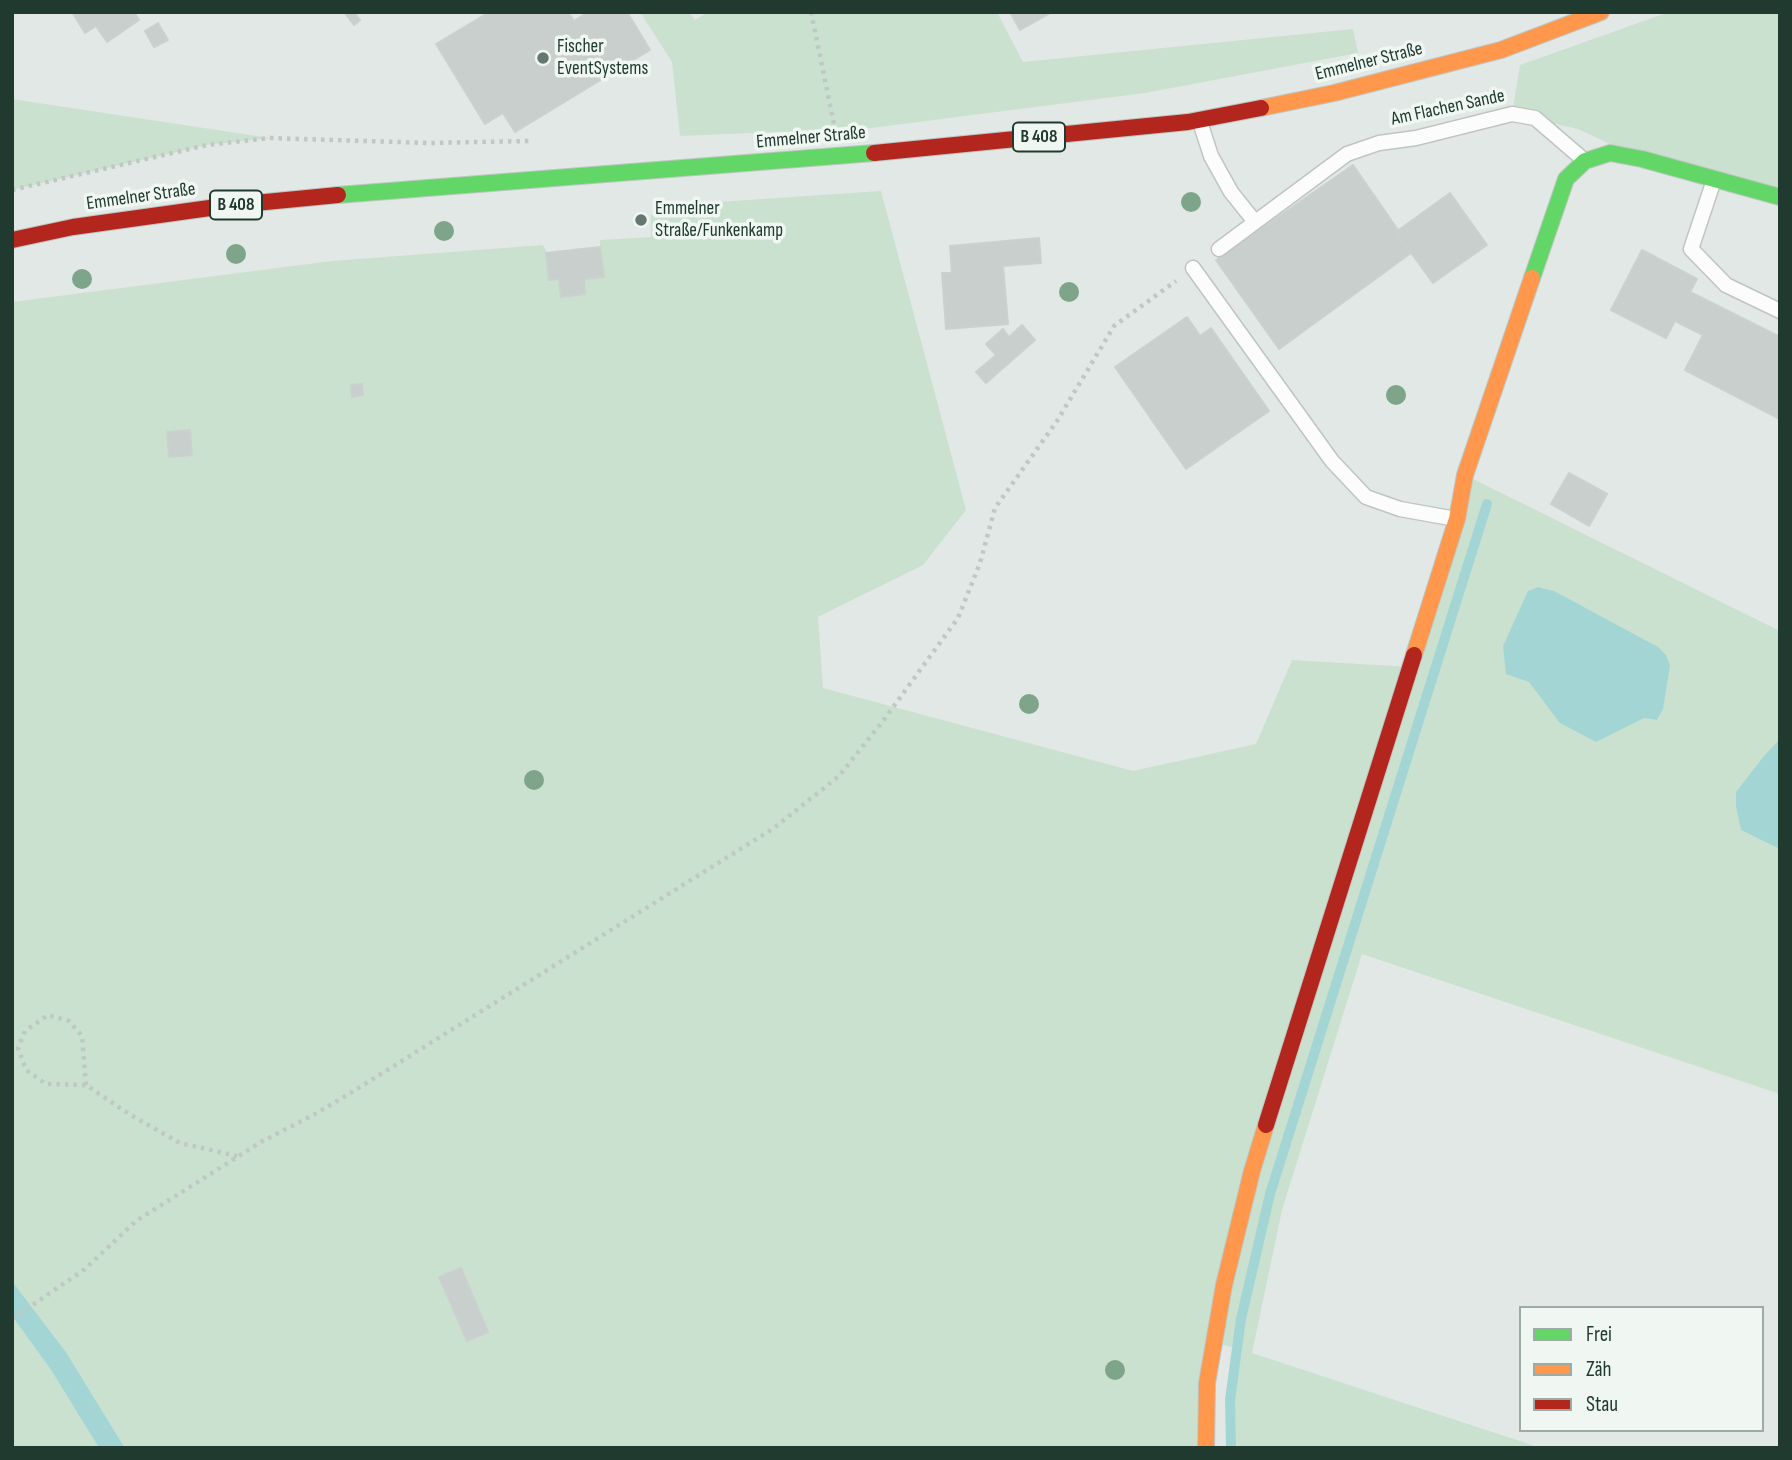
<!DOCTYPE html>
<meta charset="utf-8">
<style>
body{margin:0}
#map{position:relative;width:1792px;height:1460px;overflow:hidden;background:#e2e8e5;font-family:"Sofia Sans Condensed",sans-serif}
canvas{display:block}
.frame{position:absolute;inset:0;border:14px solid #213a30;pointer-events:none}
.legend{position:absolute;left:1519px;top:1306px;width:245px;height:126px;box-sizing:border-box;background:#f0f7f3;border:2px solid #9daba5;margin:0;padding:9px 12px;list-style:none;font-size:21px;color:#213a30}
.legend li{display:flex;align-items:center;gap:14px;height:35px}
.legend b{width:35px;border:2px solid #9daba5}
</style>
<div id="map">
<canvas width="1792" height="1460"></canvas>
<div class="frame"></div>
<ul class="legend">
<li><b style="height:9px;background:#63d668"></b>Frei</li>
<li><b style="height:9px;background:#ff974d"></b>Zäh</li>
<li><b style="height:9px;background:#b3261e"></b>Stau</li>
</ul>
</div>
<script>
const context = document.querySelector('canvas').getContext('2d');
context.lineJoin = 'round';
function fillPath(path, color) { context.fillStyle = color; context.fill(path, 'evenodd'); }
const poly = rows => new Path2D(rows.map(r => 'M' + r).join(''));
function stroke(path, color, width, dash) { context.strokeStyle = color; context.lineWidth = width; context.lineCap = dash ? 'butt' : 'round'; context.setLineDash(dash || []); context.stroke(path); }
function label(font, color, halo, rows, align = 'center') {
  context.font = font + ' "Sofia Sans Condensed",sans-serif'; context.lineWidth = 7; context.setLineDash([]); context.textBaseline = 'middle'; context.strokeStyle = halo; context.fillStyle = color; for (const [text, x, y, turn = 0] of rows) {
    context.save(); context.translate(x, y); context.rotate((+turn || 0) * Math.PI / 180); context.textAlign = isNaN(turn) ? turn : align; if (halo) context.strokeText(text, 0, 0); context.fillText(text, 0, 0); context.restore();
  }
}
fillPath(poly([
 [640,12,689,12,695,20,708,12,997,12,1023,62,1353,29,1358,53,1145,93,871,128,680,136,672,62],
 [1669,12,1780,12,1780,197,1642,159,1578,129,1512,114,1520,65],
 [12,99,270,138,207,145,12,190],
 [881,191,966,510,923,565,818,617,823,688,1133,771,1256,744,1292,660,1410,667,1465,475,1780,631,1780,1094,1362,954,1282,1210,1252,1353,1541,1448,1231,1448,1230,1400,1237,1349,1214,1342,1206,1448,125,1448,66,1352,12,1281,12,302,332,261,543,245,547,253,600,247,600,240,651,237,651,215,688,204],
 [12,1316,51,1370,99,1448,12,1448]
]), '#cbe1cf');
fillPath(poly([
 [1538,587,1554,591,1658,647,1666,655,1670,666,1663,709,1657,720,1644,718,1596,742,1560,723,1529,682,1506,674,1503,646,1528,591],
 [1780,739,1780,849,1741,830,1736,807,1736,792,1764,756],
 [12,1281,66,1352,125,1448,99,1448,51,1370,12,1316]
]), '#a4d5d5');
stroke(poly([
 [1231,1448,1230,1400,1241,1319,1270,1194,1487,504]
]), '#a4d5d5', 10);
const building = poly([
 [72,12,134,12,139,20,107,42,96,26,85,33,72,12],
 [344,12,354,12,360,20,354,25,344,12],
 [485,12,568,12,574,21,588,12,627,12,650,50,515,132,503,113,485,124,436,44,486,14,485,12],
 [1010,12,1052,12,1020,30,1010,12],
 [158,23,168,40,154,47,145,31,158,23],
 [1353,165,1398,230,1396,232,1411,253,1279,349,1216,260,1353,165],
 [1450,193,1487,245,1433,283,1396,232,1450,193],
 [1039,238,1041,263,1003,266,1008,324,946,329,942,273,952,273,950,246,1039,238],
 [600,247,604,277,584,279,585,294,561,297,559,279,549,280,546,253,600,247],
 [1642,250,1697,279,1690,292,1780,337,1780,419,1685,370,1703,335,1675,321,1666,338,1611,310,1642,250],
 [1187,317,1200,336,1211,328,1269,411,1186,469,1115,367,1187,317],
 [1022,325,1035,340,986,383,976,372,996,355,986,344,1003,329,1009,337,1022,325],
 [362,384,363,395,352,397,351,385,362,384],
 [190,430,192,455,169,457,167,432,190,430],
 [1569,473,1607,494,1589,526,1551,504,1569,473],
 [461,1268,488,1332,467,1341,439,1277,461,1268]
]);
fillPath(building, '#c9cfcc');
stroke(building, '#cbd1ce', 2);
const lane = poly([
 [1200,122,1211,156,1231,192,1255,222],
 [1714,180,1691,249,1726,285,1780,311],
 [1219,249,1347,154,1379,143,1416,138,1512,114,1535,118,1585,161],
 [1193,268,1332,461,1366,497,1400,509,1456,519]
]);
const fast = poly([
 [338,195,874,153],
 [1532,278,1566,179,1585,161,1610,153,1642,159,1780,197]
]);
const slow = poly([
 [1261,108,1334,93,1501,50,1601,12],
 [1414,655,1457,519,1465,475,1532,278],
 [1206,1448,1207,1383,1224,1285,1252,1171,1266,1125]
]);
const jam = poly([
 [874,153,1188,122,1261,108],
 [12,240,73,227,224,206,338,195],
 [1266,1125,1414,655]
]);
stroke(lane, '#bfc5c2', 17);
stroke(fast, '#bec6c2', 18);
stroke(slow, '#bec6c2', 18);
stroke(jam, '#bec6c2', 18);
stroke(poly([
 [811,12,834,124],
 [12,190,207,145,270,138,429,143,530,141],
 [86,1085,82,1036,69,1021,48,1015,25,1031,18,1048,26,1070,46,1084,86,1085,129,1114,180,1143,237,1156],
 [12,1319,85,1269,136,1221,261,1142,317,1113,357,1089,774,828,839,776,883,721,958,618,980,563,995,508,1057,421,1114,326,1176,281]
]), '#c0c8c4', 4.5, [3.5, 5]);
stroke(lane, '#fbfcfb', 14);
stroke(fast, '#63d668', 16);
stroke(slow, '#ff974d', 16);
stroke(jam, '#b3261e', 16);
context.fillStyle = '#7ea589';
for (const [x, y] of [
 [1191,202],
 [444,231],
 [236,254],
 [82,279],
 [1069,292],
 [1396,395],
 [1029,704],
 [534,780],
 [1115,1370]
]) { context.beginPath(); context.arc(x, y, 10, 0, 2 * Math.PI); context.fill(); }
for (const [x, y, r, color] of [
 [543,58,7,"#65776f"],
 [641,220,7,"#65776f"]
]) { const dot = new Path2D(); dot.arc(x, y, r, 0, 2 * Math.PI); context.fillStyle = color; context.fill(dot); stroke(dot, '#f0f7f3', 2.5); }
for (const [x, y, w] of [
 [1039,137,52],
 [236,205,52]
]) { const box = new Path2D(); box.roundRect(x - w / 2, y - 14.5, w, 29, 5); context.fillStyle = '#f0f7f3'; context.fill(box); stroke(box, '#213a30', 2); }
label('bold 18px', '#213a30', null, [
 ["B 408",1039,137],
 ["B 408",236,205]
]);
label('19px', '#213a30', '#f0f7f3', [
 ["Fischer",557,47],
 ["EventSystems",557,69],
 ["Emmelner",655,209],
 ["Straße/Funkenkamp",655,231]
], 'left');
label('19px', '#213a30', '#f0f7f3', [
 ["Emmelner Straße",1369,62,-14],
 ["Am Flachen Sande",1448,108,-12],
 ["Emmelner Straße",811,138,-5],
 ["Emmelner Straße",141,197,-8]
]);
</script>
